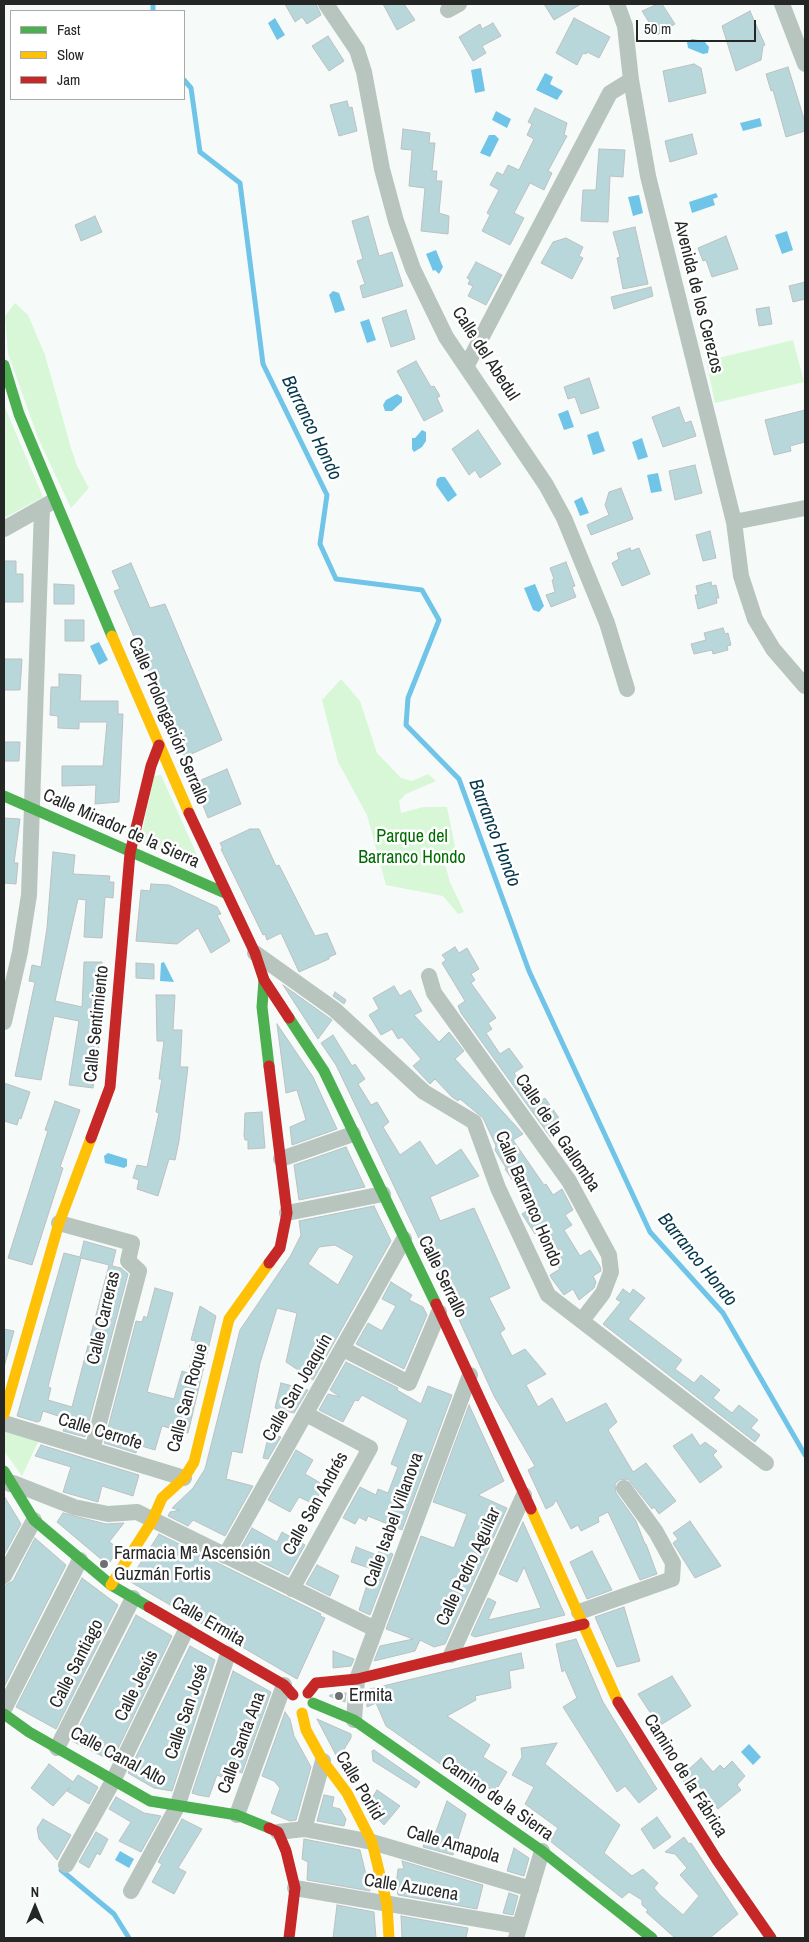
<!DOCTYPE html>
<meta charset="utf-8">
<style>
body{margin:0}
#map{position:relative;width:809px;height:1942px;overflow:hidden;background:#f6fbfa;font-family:"Archivo Narrow",sans-serif}
canvas{display:block}
.frame{position:absolute;inset:0;border:5px solid #252727;pointer-events:none}
.legend{position:absolute;left:10px;top:10px;width:175px;height:90px;box-sizing:border-box;background:#fff;border:1px solid #a8a9a9;margin:0;padding:6px 9px;list-style:none;font-size:15px;color:#252727}
.legend li{display:flex;align-items:center;gap:10px;height:25px}
.legend b{width:25px;border:1px solid #a8a9a9}
.north{position:absolute;left:10px;top:1882px;width:50px;height:50px;-webkit-text-stroke:4px #fff;paint-order:stroke;rotate:0deg;font-size:14px;font-weight:700;line-height:20px;text-align:center;color:#252727}
.north::after{content:'';display:block;margin:auto;width:18px;height:22px;background:#252727;clip-path:polygon(50% 0,100% 100%,50% 72%,0 100%)}
.scale{position:absolute;left:636px;top:20px;width:120px;height:22px;box-sizing:border-box;border:2px solid #252727;border-top:0;padding-left:6px;font-size:15px;line-height:18px;white-space:nowrap;color:#252727;-webkit-text-stroke:4px #fff;paint-order:stroke}
</style>
<div id="map">
<canvas width="809" height="1942"></canvas>
<div class="frame"></div>
<ul class="legend">
<li><b style="height:6px;background:#4caf50"></b>Fast</li>
<li><b style="height:6px;background:#ffc107"></b>Slow</li>
<li><b style="height:6px;background:#c62828"></b>Jam</li>
</ul>
<div class="north">N</div>
<div class="scale">50 m</div>
</div>
<script>
const context = document.querySelector('canvas').getContext('2d');
context.lineJoin = 'round';
function fillPath(path, color) { context.fillStyle = color; context.fill(path, 'evenodd'); }
const poly = rows => new Path2D(rows.map(r => 'M' + r).join(''));
function stroke(path, color, width, dash) { context.strokeStyle = color; context.lineWidth = width; context.lineCap = dash ? 'butt' : 'round'; context.setLineDash(dash || []); context.stroke(path); }
function label(font, color, halo, rows, align = 'center') {
  context.font = font + ' "Archivo Narrow",sans-serif'; context.lineWidth = 5; context.setLineDash([]); context.textBaseline = 'middle'; context.strokeStyle = halo; context.fillStyle = color; for (const [text, x, y, turn = 0] of rows) {
    context.save(); context.translate(x, y); context.rotate((+turn || 0) * Math.PI / 180); context.textAlign = isNaN(turn) ? turn : align; if (halo) context.strokeText(text, 0, 0); context.fillText(text, 0, 0); context.restore();
  }
}
fillPath(poly([
 [15,303,28,315,45,355,71,448,77,466,89,488,71,508,38,438,8,353,5,316],
 [793,340,804,382,715,403,706,361],
 [4,405,43,497,4,518],
 [341,679,360,701,377,753,401,778,412,781,428,774,436,781,406,794,399,801,401,813,423,807,447,807,455,847,444,861,450,882,464,912,458,914,443,896,386,885,367,815,338,762,322,700],
 [161,775,199,859,194,864,140,842,154,776],
 [4,1429,39,1440,22,1476,4,1451]
]), '#d7f7d6');
fillPath(poly([
 [275,18,285,35,277,40,268,23],
 [692,39,704,41,709,47,708,53,703,54,688,48,687,42],
 [481,68,485,91,475,93,471,70],
 [545,73,553,77,550,84,563,91,557,100,536,90],
 [496,111,511,119,507,128,492,120],
 [760,118,762,126,743,131,740,123],
 [489,135,495,135,499,139,490,157,480,153],
 [716,193,718,197,713,199,715,205,692,213,689,202],
 [639,195,643,213,633,216,628,197],
 [787,231,793,250,782,254,775,235],
 [436,250,443,267,439,274,435,270,433,271,426,254],
 [333,291,339,293,345,310,335,313,329,295],
 [369,319,376,340,367,343,360,322],
 [397,394,402,397,402,402,392,411,385,411,383,405,386,400],
 [568,410,574,427,564,430,558,414],
 [422,430,426,432,426,441,422,447,414,452,412,449,412,438,415,438],
 [598,431,605,451,593,455,587,435],
 [642,438,648,457,638,460,632,442],
 [658,473,662,491,651,493,647,475],
 [440,477,445,477,457,495,448,502,436,485,437,479],
 [582,497,589,513,580,516,574,501],
 [535,584,544,606,539,612,533,610,524,588],
 [99,642,108,660,99,665,90,646],
 [164,962,174,982,160,981,161,963],
 [108,1153,127,1159,127,1166,124,1168,105,1163,104,1156],
 [749,1744,761,1757,753,1765,741,1752],
 [120,1851,134,1859,129,1868,115,1860]
]), '#70c4e7');
stroke(poly([
 [153,4,153,11],
 [184,80,191,88,200,152,240,183,263,364,327,495,320,544,336,579,422,590,439,620,408,698,406,725,459,779,529,971,650,1232,723,1313,805,1455],
 [61,1870,114,1914,129,1938]
]), '#70c4e7', 5);
const building = poly([
 [285,4,316,4,321,15,307,24,302,17,295,22,285,4],
 [383,4,404,4,415,20,397,30,383,4],
 [544,4,581,4,554,20,544,4],
 [658,4,662,4,675,24,657,35,642,11,658,4],
 [750,11,765,45,763,46,761,60,736,71,722,26,750,11],
 [574,18,610,37,599,58,587,52,586,54,583,53,577,65,556,53,574,18],
 [493,23,501,36,482,46,486,53,473,61,459,37,480,24,482,29,493,23],
 [328,36,344,61,329,71,312,46,328,36],
 [694,64,701,68,706,93,669,102,663,71,694,64],
 [788,67,805,122,805,131,786,137,773,90,771,91,766,74,788,67],
 [347,101,349,108,352,107,357,131,339,136,330,105,347,101],
 [535,108,567,123,564,135,567,136,548,171,552,173,544,190,530,183,514,213,524,218,510,245,482,231,490,215,487,213,499,190,490,185,497,172,503,175,508,165,519,170,534,139,527,135,532,124,528,122,535,108],
 [403,129,430,133,429,143,435,143,432,171,437,171,436,181,442,181,439,213,449,216,448,234,421,231,425,188,409,186,412,150,401,149,403,129],
 [692,134,697,154,670,162,665,141,692,134],
 [599,149,625,150,623,177,610,176,608,222,581,221,583,190,596,190,599,149],
 [95,216,102,232,81,241,75,225,95,216],
 [368,216,379,256,392,252,403,286,363,298,360,286,365,284,357,261,363,259,352,221,368,216],
 [635,227,648,284,623,289,617,258,620,257,613,232,635,227],
 [726,236,738,269,712,277,706,260,703,261,698,248,726,236],
 [566,238,583,247,579,256,583,258,572,279,541,263,553,242,566,238],
 [476,262,502,275,486,305,468,296,473,286,468,284,470,280,467,278,476,262],
 [805,282,805,299,793,302,789,286,805,282],
 [651,287,653,296,614,309,611,297,651,287],
 [769,307,772,324,759,326,756,309,769,307],
 [406,310,415,339,391,347,382,318,406,310],
 [416,361,431,387,434,386,440,396,437,398,443,411,424,421,397,371,416,361],
 [589,378,599,408,581,414,575,397,568,399,564,387,589,378],
 [679,407,685,423,691,421,696,436,663,447,652,417,679,407],
 [805,410,805,442,790,446,791,451,774,455,765,420,805,410],
 [478,430,501,464,480,478,475,470,469,475,452,449,478,430],
 [695,465,702,493,675,500,669,471,695,465],
 [621,488,633,519,591,535,587,525,609,515,605,505,609,492,621,488],
 [710,531,716,558,703,561,696,535,710,531],
 [630,548,631,551,639,548,650,574,622,586,612,563,619,559,617,553,630,548],
 [4,561,16,561,16,574,23,574,23,602,4,602,4,561],
 [566,562,575,586,572,587,576,597,551,607,546,595,555,592,552,580,554,579,550,568,566,562],
 [131,563,150,608,165,604,222,740,185,757,176,740,177,740,162,701,114,591,120,589,112,571,131,563],
 [711,582,712,586,716,585,719,598,716,598,717,603,698,609,695,595,698,595,696,586,711,582],
 [54,584,74,585,74,604,54,604,54,584],
 [65,620,84,620,84,641,65,641,65,620],
 [723,628,725,634,728,633,731,645,727,646,728,650,713,654,712,650,694,654,691,644,706,640,704,633,723,628],
 [4,659,22,659,20,690,4,690,4,659],
 [59,674,81,675,80,701,118,701,118,714,123,714,119,802,95,804,96,785,62,786,62,766,103,766,107,722,79,722,79,729,58,728,58,716,50,715,51,687,59,687,59,674],
 [4,742,20,742,19,761,4,761,4,742],
 [227,769,241,804,208,818,194,783,227,769],
 [4,818,20,819,14,863,18,863,16,884,4,883,4,818],
 [250,829,259,829,276,866,279,865,315,936,327,933,336,954,329,957,329,959,299,972,281,933,267,940,265,934,263,935,221,849,223,849,220,843,250,829],
 [53,852,75,855,73,874,110,876,109,882,114,882,113,898,105,897,102,938,84,937,86,900,78,899,55,1001,82,1007,84,962,102,962,101,983,98,983,98,1016,103,1016,93,1088,69,1085,79,1021,54,1016,41,1080,15,1076,35,982,29,981,32,965,41,967,47,928,53,852],
 [151,884,169,885,217,907,221,914,217,915,230,941,211,953,198,928,177,944,136,941,141,890,150,891,151,884],
 [455,947,459,953,467,948,479,969,471,974,475,980,471,983,496,1018,488,1023,492,1029,486,1033,500,1054,509,1048,523,1067,514,1073,527,1092,536,1104,545,1098,559,1118,554,1121,557,1134,551,1138,461,1013,458,1006,465,1001,442,963,446,960,442,955,455,947],
 [136,963,154,964,154,979,136,978,136,963],
 [283,985,332,1020,318,1039,283,985],
 [394,986,400,996,410,990,422,1011,414,1015,439,1042,449,1032,464,1051,455,1059,523,1134,513,1140,544,1185,546,1184,553,1195,562,1189,573,1210,565,1215,572,1225,564,1230,580,1256,590,1250,600,1266,601,1271,593,1276,596,1282,594,1288,579,1300,573,1289,564,1295,552,1279,550,1275,560,1269,553,1259,561,1254,545,1227,535,1234,522,1214,532,1207,518,1184,516,1185,505,1169,506,1168,495,1150,496,1146,483,1118,460,1099,458,1101,452,1097,435,1079,430,1084,413,1066,421,1059,402,1037,398,1039,392,1029,381,1035,369,1015,379,1009,373,998,394,986],
 [335,992,346,1000,344,1004,333,996,335,992],
 [156,995,175,995,173,1030,182,1030,180,1067,188,1067,179,1141,175,1160,169,1159,158,1196,137,1189,139,1180,133,1178,137,1165,147,1167,159,1113,156,1112,162,1079,159,1079,164,1041,157,1041,156,995],
 [277,1024,313,1077,337,1129,292,1145,290,1127,306,1120,297,1090,286,1093,277,1024],
 [333,1035,352,1066,355,1064,365,1079,358,1084,371,1105,377,1102,389,1122,383,1127,400,1155,420,1141,436,1166,461,1149,479,1176,430,1197,440,1221,474,1208,510,1288,489,1298,505,1329,500,1333,512,1356,525,1349,546,1374,526,1385,538,1407,552,1398,566,1423,606,1403,617,1422,608,1430,633,1472,646,1463,676,1501,659,1514,654,1507,652,1509,628,1479,619,1480,615,1484,616,1493,636,1521,645,1544,646,1544,657,1574,640,1580,608,1512,598,1517,599,1522,581,1531,578,1525,571,1529,556,1500,553,1505,546,1509,528,1470,535,1466,494,1396,433,1263,427,1255,336,1065,321,1043,333,1035],
 [4,1083,30,1092,21,1119,19,1118,17,1125,4,1121,4,1083],
 [55,1101,80,1110,60,1167,63,1168,32,1265,8,1258,45,1140,48,1131,45,1130,55,1101],
 [262,1112,265,1148,248,1149,248,1140,245,1140,244,1136,245,1113,262,1112],
 [346,1147,365,1187,299,1200,294,1165,346,1147],
 [374,1206,391,1241,313,1380,286,1362,297,1313,277,1308,260,1363,242,1453,232,1451,226,1479,253,1486,225,1536,193,1520,188,1526,168,1516,170,1512,180,1510,172,1508,193,1488,205,1469,240,1330,291,1255,301,1235,299,1221,374,1206],
 [335,1245,354,1256,338,1285,308,1264,319,1247,335,1245],
 [84,1241,116,1250,112,1266,121,1268,128,1274,85,1437,63,1431,67,1419,43,1411,40,1421,37,1422,17,1416,64,1253,80,1257,84,1241],
 [81,1258,109,1265,72,1407,48,1400,51,1388,48,1387,81,1258],
 [391,1282,412,1295,409,1300,423,1307,427,1315,404,1369,356,1344,368,1323,382,1331,396,1306,382,1299,391,1282],
 [155,1288,173,1293,147,1392,174,1399,182,1371,188,1373,196,1341,191,1340,200,1306,216,1316,188,1433,162,1426,155,1450,138,1445,136,1453,104,1443,136,1321,142,1322,144,1316,147,1318,155,1288],
 [623,1289,630,1294,633,1289,645,1298,628,1319,682,1360,675,1369,694,1383,701,1375,720,1390,713,1398,732,1413,739,1405,758,1420,751,1428,760,1435,755,1442,603,1324,621,1302,616,1299,623,1289],
 [4,1329,14,1331,4,1367,4,1329],
 [346,1362,398,1388,397,1390,421,1404,428,1386,452,1395,402,1530,368,1516,366,1521,359,1517,355,1524,343,1518,360,1487,376,1495,378,1489,388,1493,398,1467,391,1464,408,1420,362,1395,358,1401,355,1400,343,1422,319,1410,328,1394,340,1397,330,1390,346,1362],
 [281,1383,308,1390,294,1413,275,1408,281,1383],
 [469,1405,504,1481,478,1495,507,1508,445,1644,434,1647,420,1640,415,1651,374,1661,380,1646,413,1639,386,1629,421,1536,454,1548,467,1514,433,1502,469,1405],
 [269,1434,281,1437,268,1459,263,1458,269,1434],
 [692,1434,700,1446,705,1442,717,1451,713,1455,722,1467,700,1483,673,1446,692,1434],
 [41,1445,139,1475,133,1496,102,1486,98,1502,63,1492,71,1467,35,1456,41,1445],
 [296,1450,313,1460,305,1474,324,1485,314,1504,299,1497,290,1512,268,1500,296,1450],
 [4,1496,21,1524,4,1555,4,1496],
 [63,1513,106,1524,124,1523,109,1542,119,1548,108,1565,57,1522,63,1513],
 [690,1521,721,1566,695,1578,673,1543,678,1539,673,1533,690,1521],
 [523,1522,565,1615,475,1637,471,1635,488,1598,496,1602,488,1620,541,1608,524,1567,517,1582,499,1574,523,1522],
 [252,1528,277,1542,282,1532,305,1545,288,1575,239,1551,252,1528],
 [159,1534,321,1614,320,1616,325,1618,297,1679,129,1581,159,1534],
 [35,1538,66,1565,4,1687,4,1586,13,1581,35,1538],
 [356,1547,377,1555,380,1549,393,1554,370,1615,359,1610,372,1569,351,1562,356,1547],
 [592,1551,612,1590,587,1599,570,1562,592,1551],
 [317,1565,339,1576,330,1596,306,1584,317,1565],
 [82,1578,118,1605,56,1729,16,1707,82,1578],
 [624,1607,640,1661,617,1667,595,1617,624,1607],
 [136,1615,172,1636,112,1761,72,1741,136,1615],
 [576,1639,603,1702,657,1789,639,1803,625,1786,617,1792,563,1707,577,1698,565,1670,562,1672,556,1644,576,1639],
 [190,1646,215,1660,172,1791,154,1788,128,1773,190,1646],
 [333,1651,354,1659,351,1666,333,1668,333,1651],
 [521,1653,524,1668,509,1671,511,1688,475,1696,476,1700,447,1716,490,1745,483,1757,507,1772,495,1792,470,1776,466,1782,386,1726,376,1703,367,1707,366,1690,521,1653],
 [233,1671,271,1692,242,1773,225,1767,222,1777,217,1775,209,1797,198,1795,192,1793,233,1671],
 [672,1676,691,1706,659,1726,638,1694,672,1676],
 [346,1693,345,1702,329,1696,330,1695,346,1693],
 [285,1712,290,1719,294,1736,311,1767,296,1820,290,1821,271,1813,280,1788,274,1781,262,1776,285,1712],
 [317,1719,351,1734,351,1738,338,1759,317,1719],
 [557,1743,545,1764,620,1825,604,1853,632,1876,643,1869,658,1883,654,1888,660,1895,683,1915,699,1896,680,1875,687,1868,675,1854,665,1852,684,1837,689,1844,691,1843,738,1914,710,1938,675,1938,646,1912,648,1910,642,1905,642,1900,629,1892,622,1898,550,1841,558,1828,525,1804,534,1787,512,1775,522,1757,521,1748,557,1743],
 [374,1750,420,1782,416,1788,373,1761,372,1751,374,1750],
 [701,1758,713,1772,720,1765,724,1769,732,1761,745,1776,737,1785,741,1790,718,1809,698,1785,691,1791,683,1781,691,1773,688,1770,701,1758],
 [49,1764,73,1782,78,1775,98,1787,89,1804,67,1791,70,1787,53,1806,31,1788,49,1764],
 [377,1790,400,1806,384,1825,373,1814,368,1805,377,1790],
 [324,1795,334,1797,332,1807,340,1809,346,1819,344,1826,317,1821,324,1795],
 [116,1797,144,1813,161,1816,141,1852,119,1841,131,1822,109,1809,116,1797],
 [447,1801,466,1814,453,1855,423,1847,428,1832,435,1834,447,1801],
 [657,1817,671,1837,654,1849,641,1829,657,1817],
 [43,1819,71,1835,57,1860,39,1839,37,1828,43,1819],
 [182,1819,202,1829,178,1868,186,1872,174,1894,152,1882,162,1864,158,1862,182,1819],
 [96,1832,108,1839,100,1855,97,1853,89,1868,79,1862,96,1832],
 [304,1839,360,1850,370,1891,307,1880,308,1862,302,1859,304,1839],
 [514,1848,529,1858,524,1876,507,1871,514,1848],
 [402,1861,483,1885,477,1909,398,1895,396,1885,398,1869,404,1869,402,1861],
 [509,1893,518,1896,513,1915,503,1913,509,1893],
 [337,1905,374,1912,376,1938,333,1938,337,1905],
 [401,1916,468,1928,466,1938,402,1938,401,1916]
]);
fillPath(building, '#b8d7da');
stroke(building, '#bdc0c0', 1);
stroke(poly([
 [326,4,357,50,364,72,382,169,396,221,413,269,446,337,546,485,564,518,607,623,627,689],
 [617,4,625,26,631,80,648,176,734,522,741,576,755,619,773,649,805,686],
 [782,4,805,64],
 [448,10,459,4],
 [467,365,610,93,631,80],
 [734,522,805,508],
 [4,529,50,503],
 [255,953,335,1010,424,1092,474,1122,498,1188,548,1295,766,1463],
 [429,976,434,993,569,1181,609,1255,611,1272,603,1293,583,1319],
 [4,1022,20,952,29,895,42,508],
 [281,1159,353,1134],
 [287,1213,383,1194],
 [59,1223,132,1243,128,1261,139,1271,92,1450],
 [343,1349,409,1383,439,1312],
 [4,1423,184,1478],
 [10,1484,13,1483,74,1507,108,1514,137,1512,375,1629],
 [225,1556,404,1239],
 [4,1576,34,1520],
 [292,1589,370,1448,306,1414],
 [579,1612,672,1579,673,1563,656,1532,624,1488],
 [451,1655,524,1495],
 [4,1709,80,1560],
 [354,1720,357,1679,470,1375],
 [57,1748,133,1598],
 [237,1815,284,1685],
 [304,1829,372,1842,531,1889],
 [278,1832,304,1829,323,1761],
 [66,1865,113,1781,186,1630],
 [295,1888,519,1926],
 [131,1891,177,1807,228,1654],
 [516,1938,542,1851]
]), '#b8c5bf', 16);
stroke(poly([
 [4,365,19,414,112,636],
 [4,796,225,893],
 [264,980,262,1007,269,1066],
 [289,1018,324,1071,436,1304],
 [4,1471,34,1520,111,1585,149,1607],
 [313,1703,354,1720,542,1851,652,1938],
 [4,1714,29,1732,150,1801,237,1815,269,1828]
]), '#4caf50', 11);
stroke(poly([
 [112,636,189,813],
 [4,1414,59,1223,91,1138],
 [531,1509,618,1702],
 [111,1585,152,1521,162,1498,184,1478,194,1462,229,1319,269,1263],
 [302,1713,306,1730,323,1761,347,1793,372,1842,387,1904,389,1938]
]), '#ffc107', 11);
stroke(poly([
 [189,813,255,953,264,980,289,1018],
 [91,1138,110,1087,130,853,151,766,159,745],
 [269,1263,280,1248,287,1213,269,1066],
 [436,1304,531,1509],
 [149,1607,284,1685,293,1695],
 [308,1693,316,1683,357,1679,584,1624],
 [618,1702,717,1860,771,1938],
 [269,1828,278,1832,286,1851,295,1888,289,1938]
]), '#c62828', 11);
for (const [x, y, r, color] of [
 [104,1564,5,"#6e7171"],
 [339,1696,5,"#6e7171"]
]) { const dot = new Path2D(); dot.arc(x, y, r, 0, 2 * Math.PI); context.fillStyle = color; context.fill(dot); stroke(dot, '#fff', 2); }
label('18px', '#252727', '#fff', [
 ["Avenida de los Cerezos",698,297,76],
 ["Calle del Abedul",485,354,57],
 ["Calle Prolongación Serrallo",168,721,67],
 ["Calle Mirador de la Sierra",121,829,24],
 ["Calle Sentimiento",97,1024,-84],
 ["Calle de la Gallomba",557,1133,56],
 ["Calle Barranco Hondo",528,1199,67],
 ["Calle Serrallo",442,1277,64],
 ["Calle Carreras",104,1318,-77],
 ["Calle San Joaquín",298,1388,-60],
 ["Calle San Roque",188,1398,-75],
 ["Calle Cerrofe",100,1432,17],
 ["Calle San Andrés",316,1504,-61],
 ["Calle Isabel Villanova",394,1520,-70],
 ["Calle Pedro Aguilar",469,1567,-65],
 ["Calle Ermita",208,1622,30],
 ["Calle Santiago",77,1664,-63],
 ["Calle Jesús",137,1686,-64],
 ["Calle San José",187,1712,-71],
 ["Calle Santa Ana",242,1743,-70],
 ["Calle Canal Alto",118,1757,28],
 ["Camino de la Fábrica",685,1776,58],
 ["Calle Porlid",359,1786,59],
 ["Camino de la Sierra",497,1799,35],
 ["Calle Amapola",453,1845,16],
 ["Calle Azucena",411,1888,9]
]);
label('18px', '#006b02', '#fff', [
 ["Parque del",412,837],
 ["Barranco Hondo",412,858]
]);
label('18px', '#252727', '#fff', [
 ["Farmacia Mª Ascensión",114,1554],
 ["Guzmán Fortis",114,1575],
 ["Ermita",349,1696]
], 'left');
label('italic 19px', '#04384c', '#fff', [
 ["Barranco Hondo",311,428,64],
 ["Barranco Hondo",494,833,69],
 ["Barranco Hondo",697,1260,51]
]);
</script>
